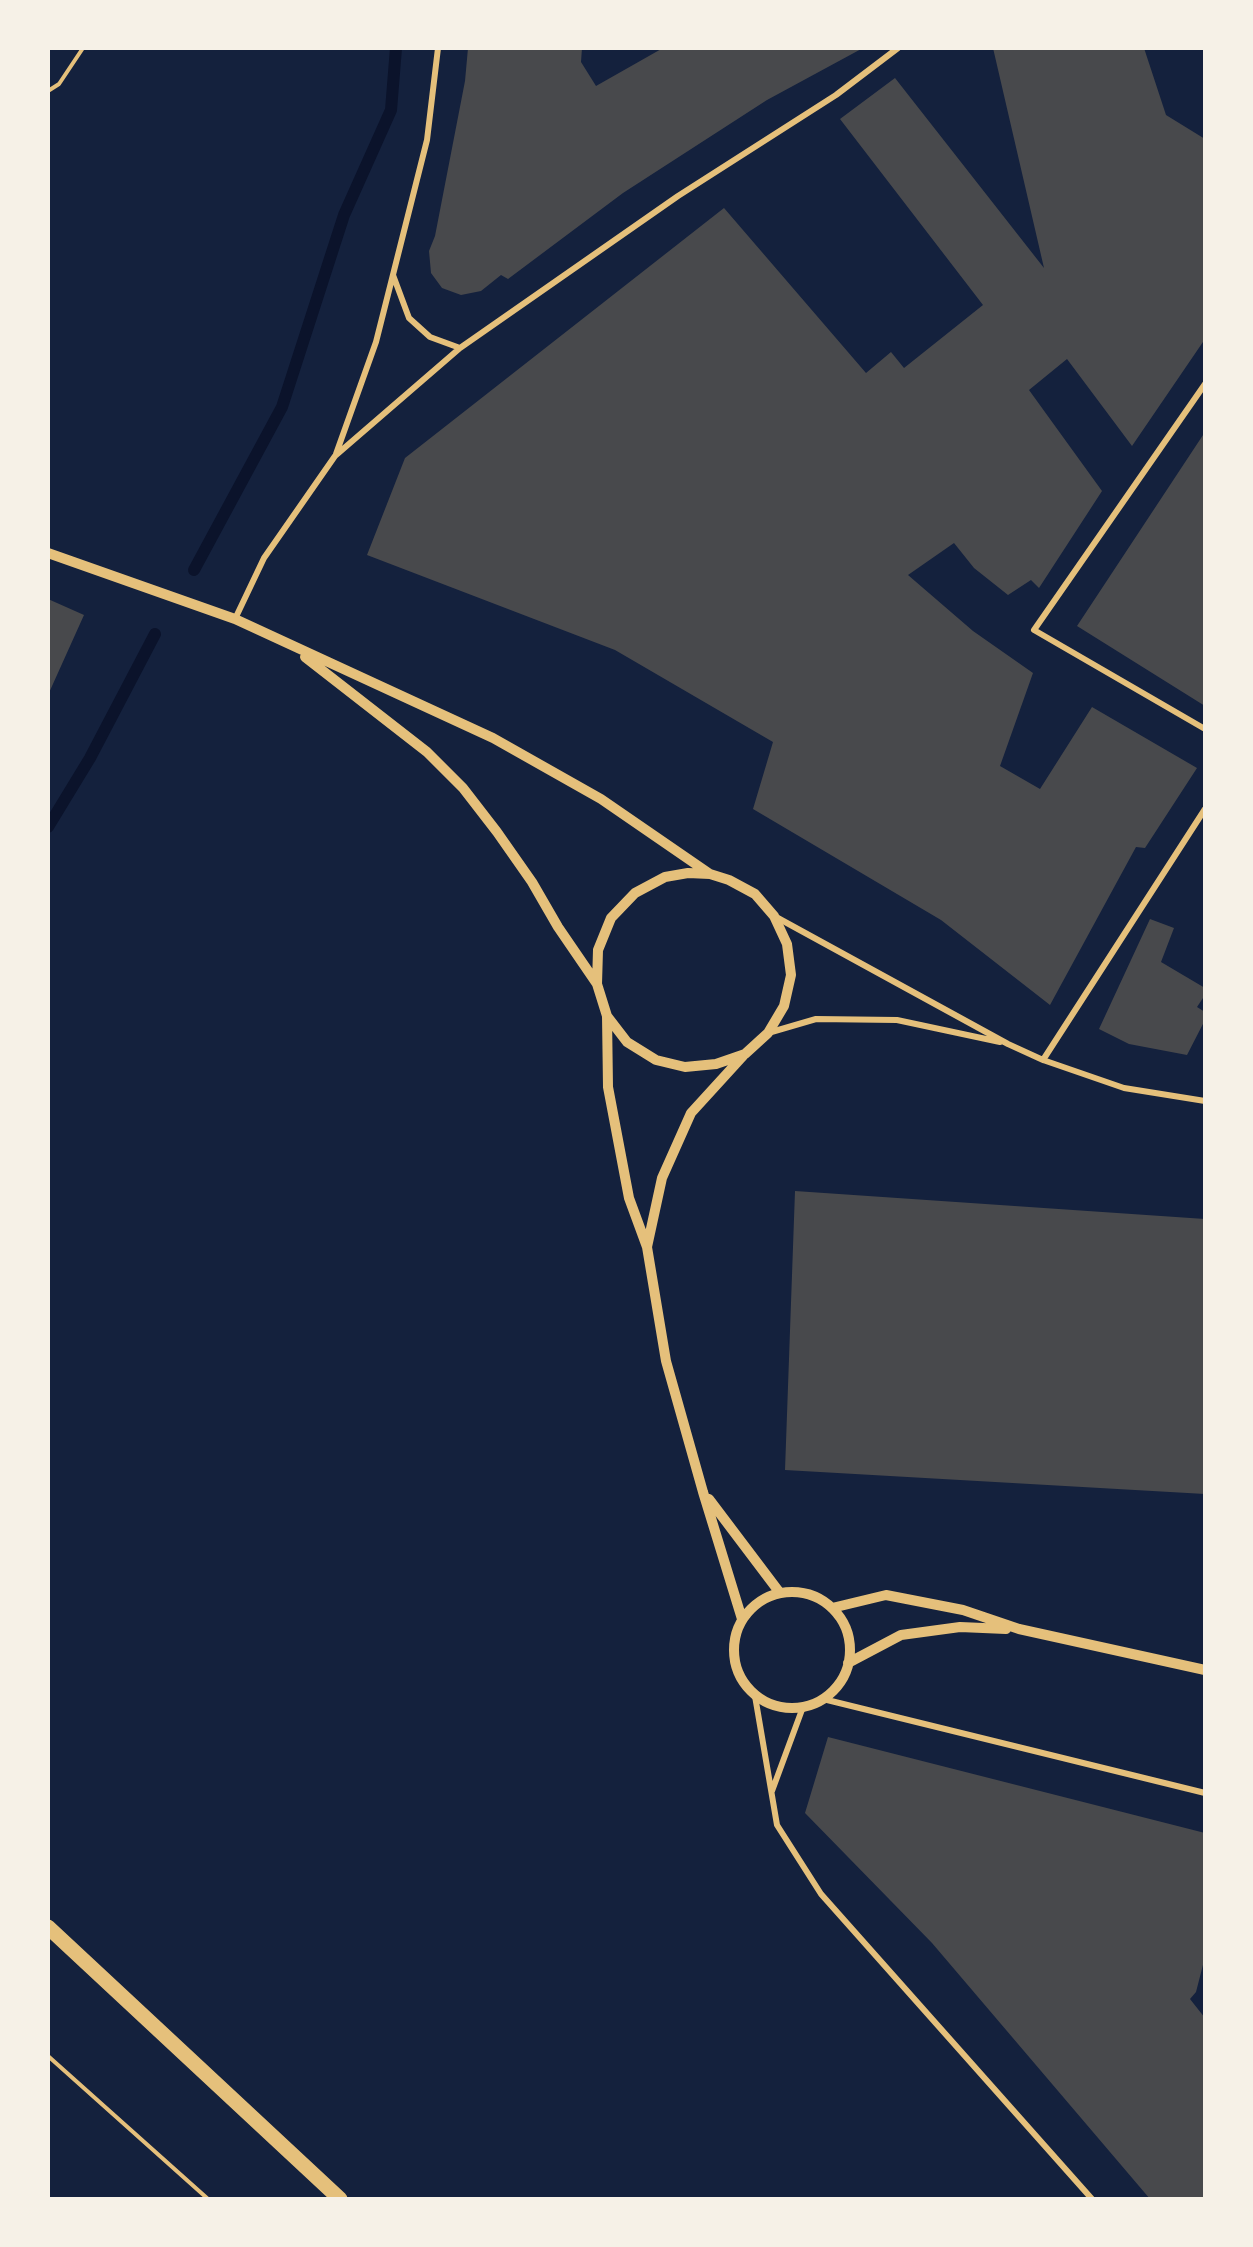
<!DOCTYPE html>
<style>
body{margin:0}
#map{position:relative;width:1253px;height:2247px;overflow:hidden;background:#14213d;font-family:"Alegreya Sans",sans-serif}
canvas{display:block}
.frame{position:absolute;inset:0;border:50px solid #f6f1e7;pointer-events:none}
</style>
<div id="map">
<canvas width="1253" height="2247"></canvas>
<div class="frame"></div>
</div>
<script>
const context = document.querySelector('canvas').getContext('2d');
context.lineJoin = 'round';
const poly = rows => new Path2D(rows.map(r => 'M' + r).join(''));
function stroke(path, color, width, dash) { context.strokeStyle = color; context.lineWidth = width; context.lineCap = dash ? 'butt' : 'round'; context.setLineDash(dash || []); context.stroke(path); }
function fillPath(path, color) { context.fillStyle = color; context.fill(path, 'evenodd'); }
stroke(poly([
 [194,570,282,407,344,215,391,110,396,48],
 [48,827,90,758,155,634]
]), '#0b132b', 12);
fillPath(poly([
 [468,48,582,48,581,62,596,86,663,48,863,48,767,100,623,193,508,279,501,275,481,291,461,295,442,288,431,273,429,251,435,236,465,81],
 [993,48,1144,48,1166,115,1205,139,1205,339,1132,446,1067,359,1029,390,1102,491,1039,588,1031,580,1008,595,974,568,954,543,908,575,973,631,1033,673,1000,766,1040,789,1092,707,1197,768,1145,848,1136,847,1050,1005,941,920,753,809,773,742,615,650,367,555,405,458,724,208,866,373,891,352,904,368,983,305,840,119,895,78,1044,268],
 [1205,432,1205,706,1077,626],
 [48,599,84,615,48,695],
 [1150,919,1174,928,1161,962,1205,988,1205,995,1197,1007,1205,1012,1205,1020,1187,1055,1129,1044,1099,1029],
 [795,1191,1205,1219,1205,1494,785,1470],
 [828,1737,1205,1833,1205,1957,1196,1992,1190,1999,1205,2018,1205,2199,1150,2199,932,1943,805,1813]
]), '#48494c');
stroke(poly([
 [48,91,59,84,83,48],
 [48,2056,208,2199]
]), '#e5c07b', 4);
stroke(poly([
 [393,275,409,318,430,337,460,348],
 [1205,384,1034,630,1205,729],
 [336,454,376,342,427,140,438,48],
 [235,619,264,558,335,456,460,348,678,196,836,95,898,48],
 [776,917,1008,1044,1043,1060,1124,1088,1205,1101],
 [768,1033,816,1019,897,1020,1000,1042],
 [1043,1060,1205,809],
 [755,1696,777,1825,821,1894,1092,2199],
 [823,1699,1205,1793],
 [772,1791,803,1707]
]), '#e5c07b', 6);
stroke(poly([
 [48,553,235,619,493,738,601,799,710,874],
 [305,657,427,752,463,788,497,832,532,882,558,927,597,984],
 [607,1016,627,1042,656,1060,685,1067,716,1064,745,1054,768,1033,784,1006,791,975,787,944,774,916,755,894,729,880,710,874,688,873,665,877,635,893,611,918,598,950,597,984,607,1016,608,1087,629,1198,647,1247,666,1361,703,1492,742,1619],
 [647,1247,662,1178,691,1113,743,1056],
 [709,1499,780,1593],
 '734 1650a58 58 0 1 1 116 0a58 58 0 1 1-116 0Z',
 [832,1608,886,1595,963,1610,1019,1629,1205,1670],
 [848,1663,901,1635,960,1627,1006,1629]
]), '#e5c07b', 10);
stroke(poly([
 [48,1927,340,2199]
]), '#e5c07b', 15);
</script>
